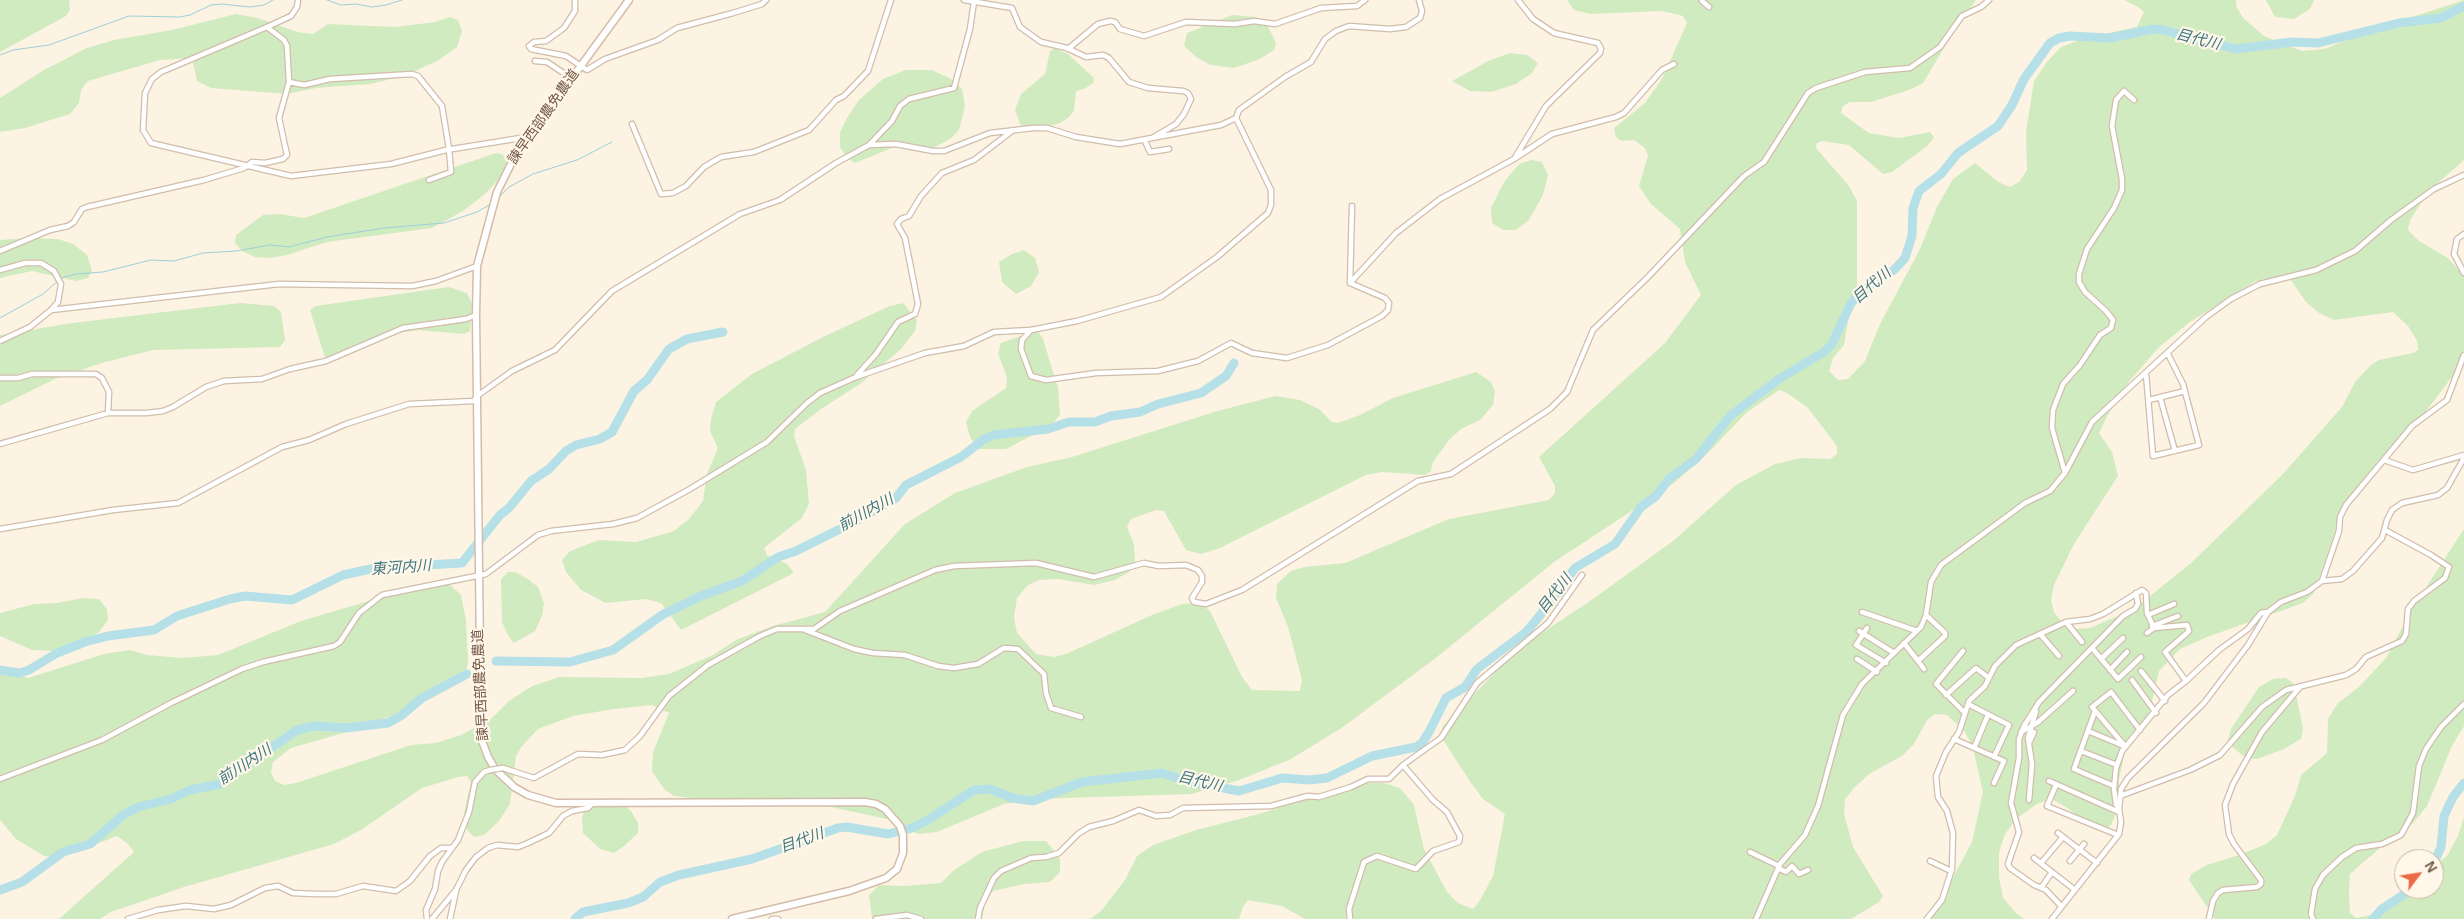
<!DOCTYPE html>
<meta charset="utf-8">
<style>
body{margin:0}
#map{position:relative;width:2464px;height:919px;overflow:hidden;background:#fdf3e2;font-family:Helvetica,sans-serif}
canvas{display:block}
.north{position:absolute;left:2394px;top:849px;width:50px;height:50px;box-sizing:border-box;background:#fff7e9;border:1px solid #c8b8a9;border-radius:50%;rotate:59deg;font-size:14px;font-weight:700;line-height:20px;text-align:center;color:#765948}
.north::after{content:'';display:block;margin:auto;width:18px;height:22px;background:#ec6a43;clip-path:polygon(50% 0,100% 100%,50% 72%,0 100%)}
</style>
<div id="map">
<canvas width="2464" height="919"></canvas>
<div class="north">N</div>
</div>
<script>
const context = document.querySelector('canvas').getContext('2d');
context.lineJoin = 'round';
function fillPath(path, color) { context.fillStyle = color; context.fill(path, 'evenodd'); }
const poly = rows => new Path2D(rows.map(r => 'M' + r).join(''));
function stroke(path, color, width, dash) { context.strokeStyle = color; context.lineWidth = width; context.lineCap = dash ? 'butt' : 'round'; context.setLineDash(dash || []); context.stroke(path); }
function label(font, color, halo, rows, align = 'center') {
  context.font = font + ' Helvetica,"Noto Sans JP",sans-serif'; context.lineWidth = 4.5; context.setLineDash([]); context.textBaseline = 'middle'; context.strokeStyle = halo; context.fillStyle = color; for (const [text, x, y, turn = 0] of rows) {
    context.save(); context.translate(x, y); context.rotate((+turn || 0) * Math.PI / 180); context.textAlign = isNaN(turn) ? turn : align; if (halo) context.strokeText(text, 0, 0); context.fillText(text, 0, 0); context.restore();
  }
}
fillPath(poly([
 [0,0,69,0,70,10,66,16,0,52],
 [1567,0,1976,0,1953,33,1923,83,1909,90,1871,102,1850,102,1843,106,1841,113,1869,133,1899,138,1930,132,1934,138,1926,147,1892,172,1883,174,1849,145,1822,141,1817,143,1816,148,1849,186,1857,201,1857,293,1850,309,1844,345,1833,358,1829,371,1838,380,1848,379,1865,361,1880,324,1919,251,1937,207,1953,179,1975,163,1998,182,2010,187,2019,182,2027,170,2026,132,2034,81,2047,62,2061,47,2085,38,2137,27,2144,12,2138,7,2124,0,2236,0,2236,6,2243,18,2264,36,2302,51,2324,49,2369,31,2464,0,2464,160,2429,191,2410,220,2408,230,2419,241,2448,258,2464,276,2464,361,2409,434,2369,473,2344,505,2314,593,2303,603,2207,637,2180,649,2159,671,2150,710,2141,729,2127,743,2119,779,2119,807,2111,825,2105,830,2096,830,2066,807,2051,799,2037,804,2016,819,2005,834,1999,852,1999,877,2003,898,2017,914,2024,919,1927,919,1936,909,1972,842,1983,792,1973,748,1965,732,1947,715,1935,714,1927,720,1914,744,1902,756,1869,774,1854,788,1845,799,1844,814,1853,847,1883,896,1879,902,1851,919,1305,919,1282,906,1248,900,1243,907,1239,919,1090,919,1101,911,1125,880,1137,856,1153,845,1196,830,1259,814,1359,783,1384,783,1400,788,1414,805,1424,849,1447,892,1458,903,1473,909,1479,902,1493,876,1505,814,1483,799,1471,783,1440,735,1443,726,1519,648,1593,599,1673,541,1736,485,1775,464,1802,458,1830,459,1837,454,1837,446,1808,408,1787,393,1779,390,1746,413,1708,453,1674,483,1554,562,1437,657,1343,727,1291,759,1242,779,1192,794,1034,799,1004,804,937,832,918,834,891,820,813,803,706,800,674,796,664,789,652,771,653,752,669,713,652,705,614,709,573,716,538,729,522,746,516,756,510,804,499,821,484,835,474,837,467,830,464,812,471,782,467,776,458,777,422,788,361,830,334,844,184,887,111,912,100,919,59,919,134,852,128,844,117,836,60,858,44,856,16,839,0,820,0,666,12,673,28,678,104,654,130,650,147,655,182,658,218,655,301,621,436,581,447,582,461,595,466,620,468,662,465,676,442,692,399,713,361,728,291,748,273,762,271,772,275,781,284,785,296,783,411,745,436,743,461,735,491,719,509,701,532,686,560,677,642,678,669,674,713,655,738,639,773,626,825,612,905,524,955,493,1027,467,1072,457,1214,412,1275,396,1300,400,1319,409,1332,422,1338,423,1360,415,1393,398,1476,372,1491,382,1495,391,1493,405,1480,420,1461,429,1449,440,1433,462,1431,471,1425,475,1382,472,1366,475,1220,548,1201,554,1186,550,1164,511,1156,510,1131,519,1127,527,1134,544,1135,561,1129,572,1115,580,1094,585,1058,579,1039,580,1028,585,1017,598,1014,618,1017,633,1036,654,1054,657,1066,654,1152,615,1182,604,1200,603,1210,611,1242,677,1252,690,1300,691,1302,680,1288,627,1276,598,1277,584,1291,571,1304,567,1345,563,1449,519,1549,500,1555,493,1555,486,1539,457,1665,343,1701,295,1685,262,1680,229,1651,204,1639,186,1648,156,1645,148,1634,140,1621,141,1616,137,1614,128,1645,103,1662,79,1687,23,1683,16,1662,11,1590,14,1574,10],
 [2279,276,2288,276,2306,302,2319,313,2334,320,2393,312,2408,326,2417,341,2418,350,2413,353,2379,360,2371,365,2355,382,2342,407,2282,475,2191,563,2134,609,2090,628,2074,629,2063,624,2054,612,2051,600,2054,585,2074,544,2118,476,2112,452,2099,433,2106,418,2128,383,2158,348,2190,322,2254,282],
 [2266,0,2314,0,2310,9,2294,19,2275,17],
 [236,14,258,18,297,32,313,34,328,24,396,27,435,22,450,17,458,20,462,31,457,47,439,60,404,76,370,84,316,88,287,94,211,88,197,81,192,58,160,60,88,81,81,90,79,103,70,114,25,128,0,132,0,98,44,70,87,48,114,40,172,30],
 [1232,15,1256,17,1267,24,1276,43,1274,50,1260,59,1234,68,1211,65,1196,57,1184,46,1187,33],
 [1055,48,1068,54,1094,78,1093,83,1084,89,1076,91,1074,111,1069,117,1060,123,1029,132,1020,124,1015,110,1021,94,1045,74,1050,51],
 [1510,53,1527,55,1538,63,1532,73,1516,84,1491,92,1470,91,1452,81,1488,61],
 [906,70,932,70,951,79,962,89,965,106,959,130,950,139,933,148,914,145,897,146,855,163,847,158,840,147,840,132,847,118,859,100,883,79],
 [496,153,502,154,507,161,501,177,485,194,463,211,432,228,327,242,287,255,270,258,255,257,242,251,235,243,236,235,263,215,280,214,304,218],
 [1531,160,1542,162,1548,175,1543,195,1529,220,1516,230,1503,230,1492,223,1491,208,1504,182,1519,164],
 [29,238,58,239,73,244,87,255,92,270,88,278,76,281,32,271,0,278,0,240],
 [1024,250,1035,258,1039,272,1031,286,1016,294,1002,282,999,262,1012,254],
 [449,287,467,293,472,304,470,331,464,334,418,330,393,334,335,361,328,362,324,355,310,310,315,306],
 [240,303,274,306,281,312,285,340,280,347,153,350,102,363,57,378,0,406,0,335,72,323],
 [903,303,917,320,915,331,901,349,860,384,821,409,795,429,794,436,806,470,809,504,802,518,764,548,767,555,787,564,794,573,681,630,661,603,646,599,606,603,581,590,566,572,562,560,570,551,599,540,636,542,674,531,689,519,703,501,707,474,718,448,710,431,711,419,716,402,752,374,823,337,890,306],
 [1037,330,1043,339,1058,388,1060,414,1052,425,1006,449,978,449,970,437,966,422,972,411,1006,388,1007,377,998,354,1001,343],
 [2464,529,2464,726,2452,746,2427,806,2413,823,2398,837,2381,847,2350,874,2349,895,2350,913,2356,918,2371,915,2404,889,2434,889,2434,866,2447,856,2458,836,2464,817,2464,919,2215,919,2189,880,2191,874,2207,865,2239,855,2266,844,2277,835,2295,796,2301,775,2327,753,2328,719,2338,703,2359,687,2386,658,2412,609],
 [508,572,515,572,528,579,538,587,544,603,542,616,535,631,514,643,509,637,502,622,501,579],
 [83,598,99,599,107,609,108,620,99,632,86,641,55,651,32,650,0,636,0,613,34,604,57,603],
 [2286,678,2293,683,2298,704,2303,728,2301,739,2284,749,2257,759,2246,758,2232,747,2228,740,2231,729,2259,687,2273,679],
 [619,802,631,811,638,823,638,833,624,846,614,853,600,849,583,833,582,818,586,805],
 [1023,841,1046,841,1060,858,1060,872,1050,882,1024,884,993,891,985,902,982,919,872,919,869,895,879,885,904,886,941,883,954,870,982,852]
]), '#d1ebc0');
stroke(poly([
 [327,0,341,5,356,4,372,7,386,5,402,0],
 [0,55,13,50,49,45,129,16,179,17,190,15,211,5,222,4,250,7,264,5,273,0],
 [499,197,509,187,533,174,577,160,612,142],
 [61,278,76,274,103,272,151,260,174,261,203,253,236,251,270,245,289,247,327,237,384,228,444,223,477,212,491,204],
 [0,318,43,294,58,281]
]), '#9ccfd9', 1);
stroke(poly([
 [496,661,570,662,613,650,662,615,701,596,742,581,778,557,796,551,856,521,896,498,906,485,961,457,983,440,993,435,1048,429,1069,422,1095,422,1111,416,1140,412,1158,404,1201,393,1226,376,1234,363],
 [0,670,19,673,29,670,57,653,85,642,108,636,154,630,177,616,230,599,245,596,292,600,343,575,375,568,462,563,500,515,509,508,531,481,549,469,566,451,576,445,600,439,612,432,634,391,647,380,669,349,687,339,723,332],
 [2434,863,2441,847,2444,816,2453,797,2464,783],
 [0,890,22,882,63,852,90,844,123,815,138,807,171,799,190,790,220,784,297,730,315,726,346,728,388,723,402,715,422,698,467,674],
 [575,919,583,912,628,903,643,897,660,882,679,875,752,859,838,828,847,827,888,834,912,828,928,820,974,790,990,789,1012,798,1033,801,1082,782,1162,773,1186,781,1239,791,1282,778,1309,780,1327,778,1372,756,1416,747,1422,743,1429,732,1446,698,1465,687,1477,669,1526,632,1538,618,1575,568,1615,544,1641,507,1656,496,1669,479,1696,459,1730,416,1779,379,1824,352,1832,344,1851,303,1870,285,1894,270,1905,258,1912,236,1913,208,1919,191,1941,174,1958,153,1998,126,2012,105,2024,79,2050,43,2059,38,2070,36,2110,38,2153,29,2163,30,2236,49,2292,42,2318,43,2399,23,2441,18,2464,6],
 [2373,919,2382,909,2412,889]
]), '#b6e0e7', 9);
const street = poly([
 [575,0,575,11,564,28,546,41,534,42,529,46,531,49,566,56,587,70,605,59,658,40,677,28,733,13,762,4,766,0],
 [964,0,1012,8,1020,27,1041,42,1067,48,1086,57,1103,55,1109,58,1129,82,1148,88,1183,91,1188,93,1191,99,1184,114,1176,124,1154,137],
 [1702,1,1709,7],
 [267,27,161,72,152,79,145,93,143,130,151,143,291,176,391,164,446,150,527,137],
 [1068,49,1098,24,1110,21,1115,22,1120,29,1144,36,1186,22,1235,24,1254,21,1275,24,1321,8,1357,6,1365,0],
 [535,61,547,62,571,78],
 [289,82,304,85,330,79,412,74,418,76,442,106,449,149,451,172,429,180],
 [632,124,661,194,673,193,686,186,704,167,721,157,754,152,809,130,836,100,844,96,868,71,891,0],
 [1145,141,1150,152,1169,149],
 [869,145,896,144,933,151,944,151,990,133,1033,128,1047,128,1076,137,1120,144,1221,125,1236,118,1239,110,1285,77,1311,62,1325,39,1336,31,1349,26,1390,29,1406,27,1420,18,1422,11,1419,0],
 [1516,156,1546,106,1600,53,1601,49,1598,43,1554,33,1533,19,1518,0],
 [2464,234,2457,239,2454,254,2464,273],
 [0,251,50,230,68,226,74,222,82,209,87,207,204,180,244,168,252,162,265,163,283,159,287,155,279,118,289,82,287,46,284,40,267,27,291,16,297,7,298,0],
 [0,270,25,263,41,263,54,271,61,284,58,302,51,310,30,327,0,341],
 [1350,283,1396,233,1440,199,1514,159,1552,134,1616,117,1624,113,1662,70,1674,64],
 [1350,283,1352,206],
 [51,310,279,284,412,286,436,281,477,266],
 [1031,330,1022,340,1021,349,1031,376,1046,380,1096,373,1158,371,1198,361,1231,343,1252,353,1287,358,1328,345,1382,316,1388,310,1389,303,1385,298,1350,283],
 [2146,374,2153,456,2199,445,2183,384,2168,354],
 [857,375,876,354,898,322,915,314,918,304,905,238,897,224,901,219,909,216,921,196,942,173,974,160,1012,131],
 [0,378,18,378,32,374,96,374,102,378,109,392,108,413],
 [2160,397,2175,451],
 [2149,400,2185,391],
 [0,444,108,413,147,413,163,411,173,407,206,387,224,381,262,379,290,369,326,361,403,328,466,319,476,315],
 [2384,460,2413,470,2464,455],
 [2065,473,2052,428,2053,410,2063,384,2080,365,2100,335,2111,328,2113,320,2106,311,2085,292,2079,282,2079,274,2087,249,2114,208,2122,190,2122,179,2112,126,2116,100,2124,91,2134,100],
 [0,529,113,510,178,503,282,447,309,440,346,424,409,404,474,401,477,396,512,371,555,350,612,291,740,214,780,200,836,163,869,145,892,121,900,106,909,99,954,88,970,29,974,1],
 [2322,581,2339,531,2340,517,2346,505,2412,426,2447,400,2464,355],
 [1862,612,1917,631],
 [2148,615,2174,604],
 [2066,622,2082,642],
 [2152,626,2178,616],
 [1867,628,1856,645,1886,663],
 [805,630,854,649,873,653,905,655,938,666,954,668,978,664,1004,648,1018,649,1044,674,1046,693,1051,708,1081,717],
 [1859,631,1894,653],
 [2147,633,2154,628],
 [2040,634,2059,656],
 [1904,643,1918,661,1945,636,1945,633,1926,615],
 [2092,648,2118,679,2141,657],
 [1963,651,1936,684,1964,712],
 [1857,659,1877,672],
 [2101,659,2123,638],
 [1918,661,1924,669],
 [2110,670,2127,652],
 [2141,671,2165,701],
 [2132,680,2156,713],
 [1946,695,1976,668,1989,678],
 [1968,704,2009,725,1994,757],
 [2095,711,2074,769,2114,786],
 [2088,731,2124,746],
 [2021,732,2037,723,2073,691],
 [1954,739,2004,761,1994,783],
 [2029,743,2034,732],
 [2125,746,2092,707,2111,692,2140,730],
 [1974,748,1988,715],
 [2081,751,2117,765],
 [503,768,534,778,578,754,602,755,625,750,640,736,669,696,708,665,760,636,777,629,814,629,840,611,935,570,954,566,1036,563,1094,577,1144,563,1159,566,1186,565,1198,570,1202,576,1202,582,1192,598,1194,602,1206,604,1242,590,1418,481,1451,474,1550,409,1567,392,1593,330,1648,277,1744,176,1764,162,1808,93,1816,88,1865,72,1910,68,1940,47,1962,16,1981,7,1989,0],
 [0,779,102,740,171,703,242,669,263,662,334,646,340,642,359,613,382,595,486,574,538,535,551,531,613,524,637,518,690,489,767,442,807,403,820,393,856,377,925,353,964,346,994,332,1031,330,1077,321,1161,297,1217,257,1268,213,1271,205,1271,190,1236,118],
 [2049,781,2119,812],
 [2056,785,2047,806,2118,835],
 [2120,796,2190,770,2220,755,2262,707,2286,690,2346,675,2356,669,2366,657,2402,641,2406,634,2408,609,2414,601,2445,578,2449,567,2431,555,2385,530],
 [2029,800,2032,764,2028,738,2036,711],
 [2119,809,2116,804,2114,789,2116,768,2122,751,2168,695,2186,681],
 [2058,833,2097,863],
 [1750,852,1779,866],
 [2034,858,2075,890],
 [1930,861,1951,871],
 [2070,861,2084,844],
 [2041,863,2063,837],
 [1778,868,1786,872,1792,866,1799,874,1808,870],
 [2041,888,2052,872],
 [2061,906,2046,890,2034,885,2010,868,2008,864,2019,832,2011,803,2019,758,2019,739,2024,726,2039,702,2123,616,2135,609,2138,604,2136,593],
 [128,919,158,910,186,906,214,909,231,905,265,888,278,886,293,893,316,894,336,894,363,886,396,891,410,881,430,856,441,848,451,848],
 [427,919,426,910,435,889,438,871,442,862,458,840,469,812,475,782,484,772,490,770],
 [432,919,456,890,466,870,476,857,488,848,497,845,518,847,528,843,549,833,563,816,572,811,588,808,593,803],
 [450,919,456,891],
 [772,919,778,919],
 [876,919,907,915,921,919],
 [978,919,980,908,994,878,1001,871,1031,858,1046,857,1059,853,1078,834,1089,827,1113,821,1139,810,1156,816,1170,815,1183,808,1271,806,1308,796,1319,797,1351,787,1368,779,1389,779,1403,765,1441,738,1477,683,1548,623,1582,575],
 [1350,919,1349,909,1364,862,1377,856,1416,869,1433,851,1459,842,1460,836,1447,812,1433,800,1403,765],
 [1756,919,1780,864,1805,835,1818,806,1843,715,1862,684,1921,627,1926,615,1931,582,1941,565,2025,503,2050,491,2065,473,2092,422,2206,317,2231,299,2260,284,2316,270,2355,251,2391,220,2434,189,2464,175],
 [1927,919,1942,900,1952,869,1953,833,1947,811,1938,797,1936,776,1946,752,1959,732,1969,701,1985,686,1995,666,2016,645,2066,622,2090,619,2103,614,2142,590,2146,593,2147,613,2154,628,2187,625,2189,631,2187,633,2165,652,2186,681,2219,650,2248,629,2261,613,2268,612],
 [2052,919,2119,834,2121,822,2119,809,2121,789,2128,778,2204,703,2248,645,2268,612,2281,602,2307,592,2322,581,2342,579,2353,571,2382,538,2387,520,2392,510,2402,503,2438,495,2447,488,2464,458],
 [2209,919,2213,901,2218,893,2223,890,2257,887,2261,884,2261,880,2234,844,2229,834,2225,805,2233,784,2262,732,2300,687],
 [2313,919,2311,914,2315,889,2323,875,2342,857,2356,848,2382,844,2401,835,2413,813,2419,766,2426,749,2441,727,2464,704]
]);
const secondary = poly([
 [629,0,515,156,497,192,477,266,476,315,481,738,488,757,495,769,514,787,528,795,556,803,865,802,876,804,885,809,900,826,903,835,903,853,897,869,886,878,849,891,732,919]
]);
stroke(street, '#d1bdac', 7);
stroke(secondary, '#d4bca9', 9);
stroke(street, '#fff', 4.5);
stroke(secondary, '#fff', 6);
const streetBridge = poly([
 [490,770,503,768]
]);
stroke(streetBridge, '#d1bdac', 7, []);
stroke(streetBridge, '#fff', 4.5);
label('14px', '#765948', '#fff7e9', [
 ["諫早西部農免農道",544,117,-55],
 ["諫早西部農免農道",481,685,-93]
]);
label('italic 15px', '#3e7783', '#fff7e9', [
 ["目代川",2198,40,14],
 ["目代川",1872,286,-41],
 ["前川内川",866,513,-29],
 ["東河内川",401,568,-4],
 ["目代川",1555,594,-52],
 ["前川内川",245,765,-33],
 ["目代川",1200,782,13],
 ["目代川",802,841,-20]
]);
</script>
